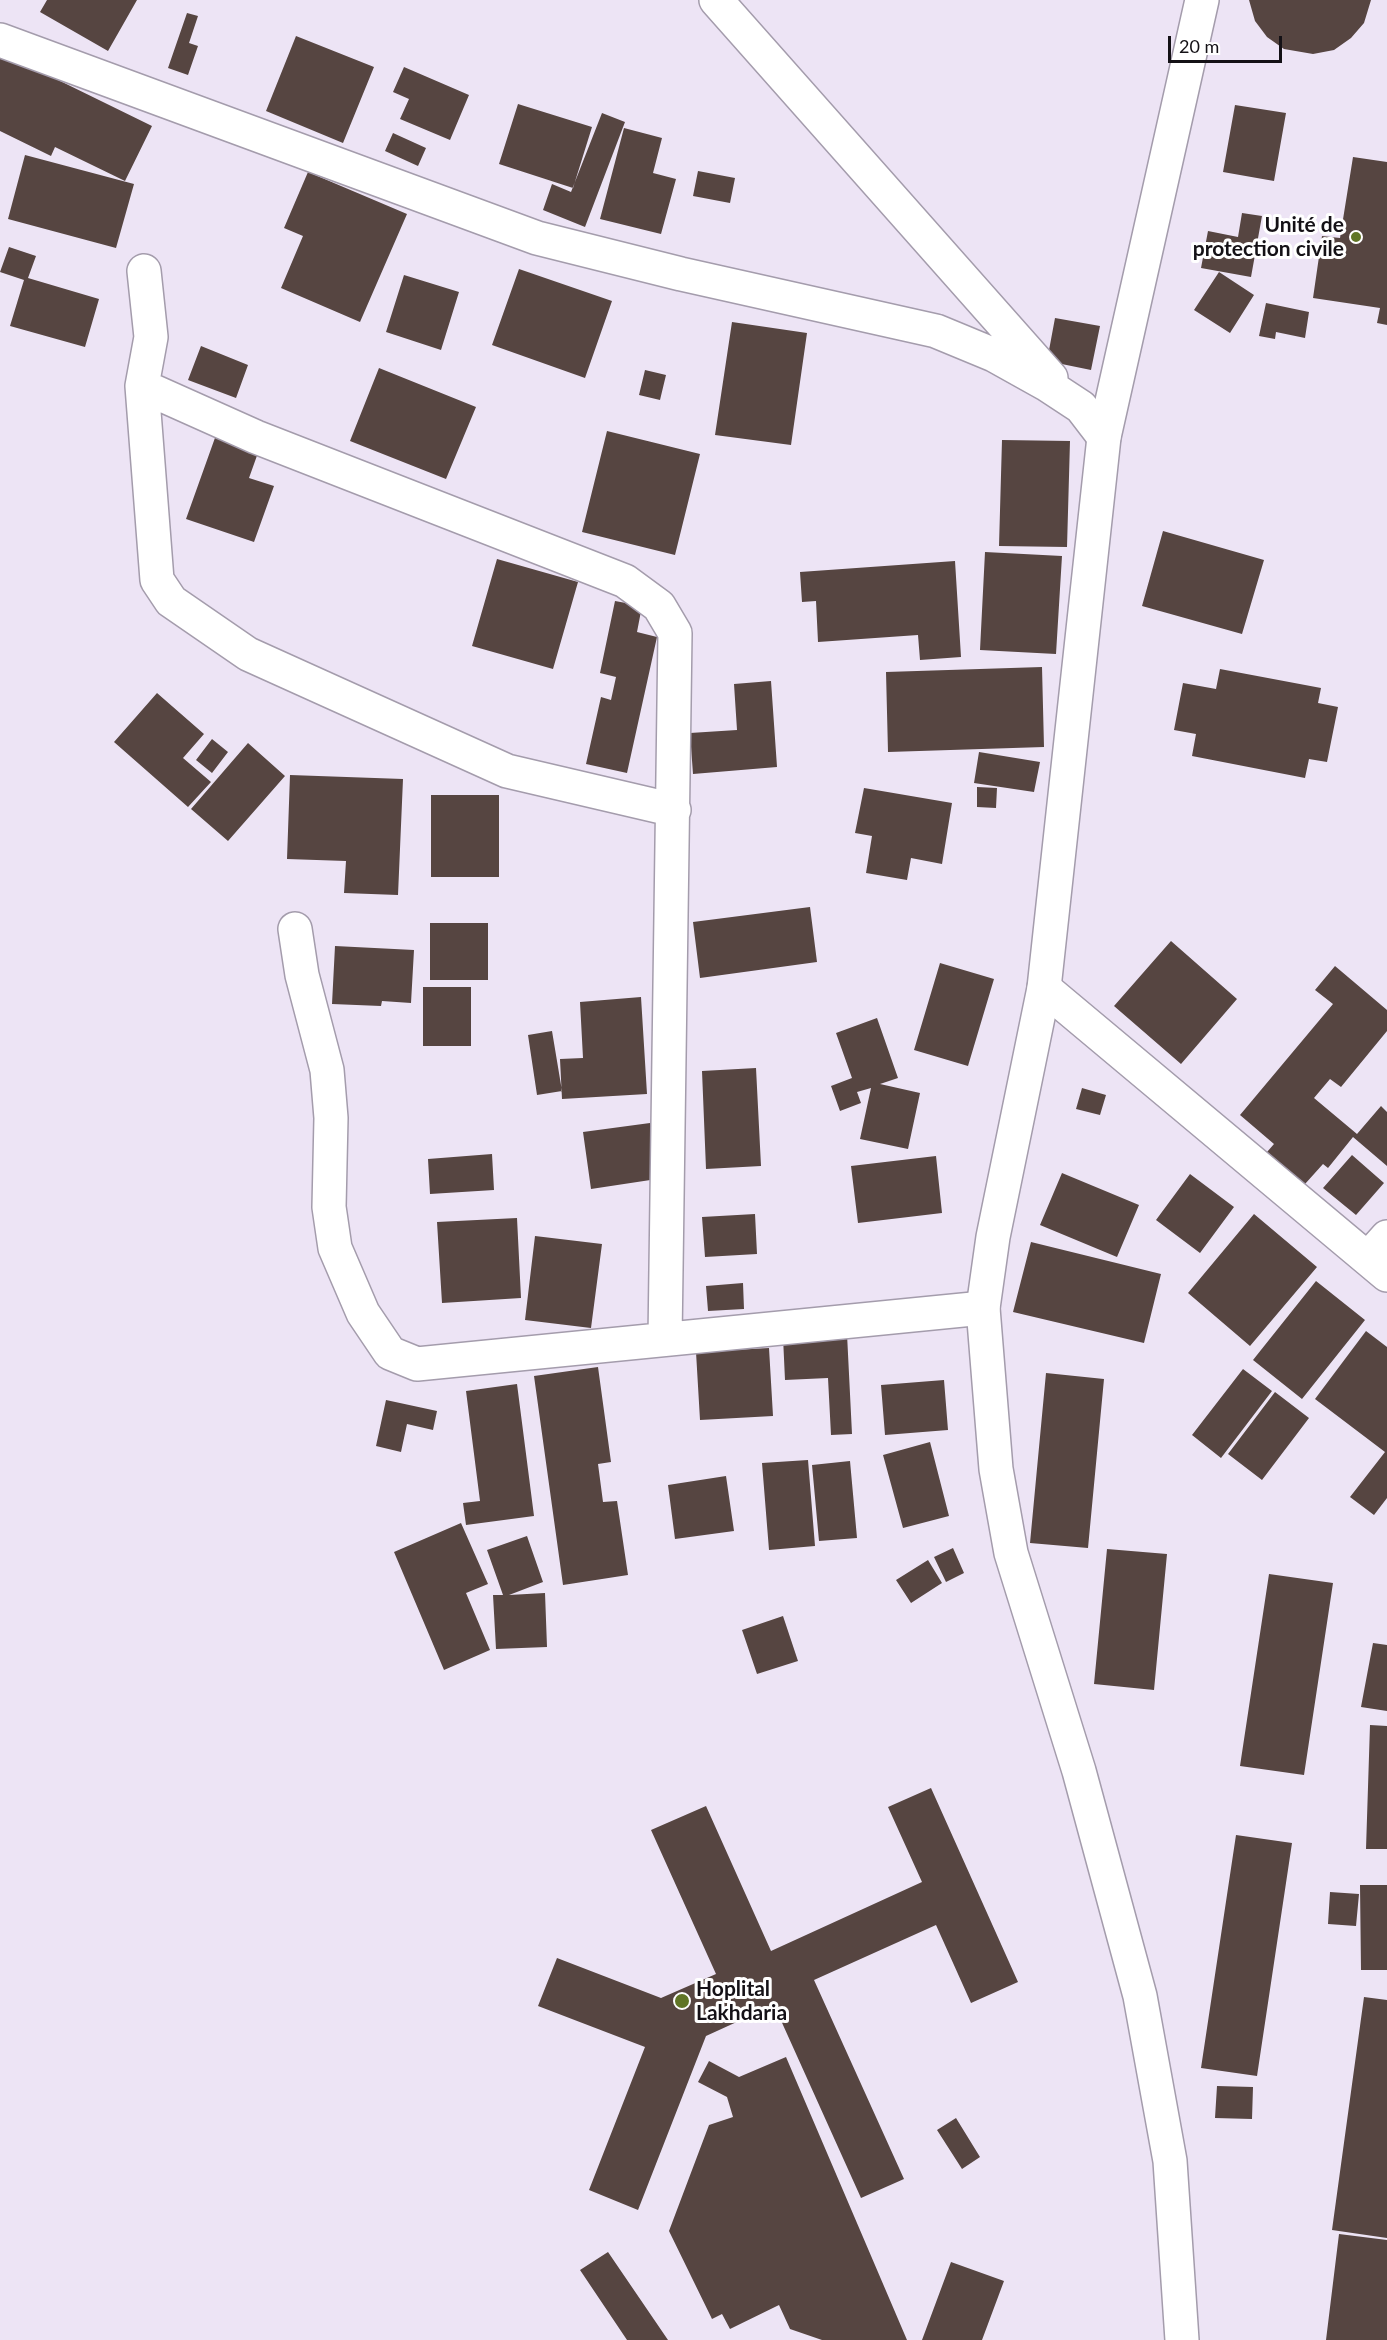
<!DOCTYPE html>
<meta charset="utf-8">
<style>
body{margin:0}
#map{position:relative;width:1387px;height:2340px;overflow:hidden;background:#ede4f5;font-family:Lato,sans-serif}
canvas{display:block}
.scale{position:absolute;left:1168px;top:36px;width:114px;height:27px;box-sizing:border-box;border:3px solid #141116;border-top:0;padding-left:8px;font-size:18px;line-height:21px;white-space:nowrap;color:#141116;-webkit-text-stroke:4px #fff;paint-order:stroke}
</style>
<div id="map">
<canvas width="1387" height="2340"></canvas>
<div class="scale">20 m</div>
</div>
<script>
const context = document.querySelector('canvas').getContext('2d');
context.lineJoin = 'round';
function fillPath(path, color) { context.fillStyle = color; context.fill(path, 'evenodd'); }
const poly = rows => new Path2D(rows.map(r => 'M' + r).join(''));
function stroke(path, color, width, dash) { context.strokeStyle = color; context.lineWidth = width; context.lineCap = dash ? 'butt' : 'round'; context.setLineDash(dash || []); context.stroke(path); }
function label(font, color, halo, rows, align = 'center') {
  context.font = font + ' Lato,sans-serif'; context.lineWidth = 6; context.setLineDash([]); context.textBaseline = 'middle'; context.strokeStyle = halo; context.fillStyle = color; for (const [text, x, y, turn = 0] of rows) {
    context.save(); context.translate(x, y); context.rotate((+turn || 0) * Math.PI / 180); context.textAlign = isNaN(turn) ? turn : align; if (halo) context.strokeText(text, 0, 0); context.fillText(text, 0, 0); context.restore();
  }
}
fillPath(poly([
 [47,0,137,0,108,51,40,12],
 [1249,0,1371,0,1364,23,1351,38,1334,50,1313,54,1284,49,1267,37,1255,21],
 [187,13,198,16,189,43,198,46,188,75,168,68],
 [296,36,374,67,343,143,266,111],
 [3,53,152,126,125,181,55,147,51,156,0,131,0,59],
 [404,67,469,95,450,140,400,119,409,99,393,92],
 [518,104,592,127,573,188,499,164],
 [1235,105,1286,113,1274,181,1223,172],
 [602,113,625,122,585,227,543,210,552,184,571,192],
 [624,128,662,138,653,173,676,179,661,234,600,219],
 [393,133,426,148,418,166,385,151],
 [25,155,134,184,116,248,8,219],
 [1353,157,1387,162,1387,325,1377,323,1380,308,1313,298,1322,236,1340,238],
 [698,171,735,178,730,203,693,196],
 [308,172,407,214,360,322,281,288,303,236,284,228],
 [1242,213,1262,216,1251,277,1201,268,1208,231,1238,237],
 [9,247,36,256,28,278,99,299,85,347,10,326,24,280,0,272],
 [519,269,612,301,585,378,492,345],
 [1219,272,1254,295,1230,333,1194,310],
 [404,275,459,292,441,350,386,332],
 [1266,303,1309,312,1305,338,1276,332,1275,339,1259,336],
 [1055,318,1100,326,1091,370,1047,361],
 [732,322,807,333,791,445,715,435],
 [201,346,248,365,236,398,188,380],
 [379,368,476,407,446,479,350,441],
 [645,370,666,375,660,400,639,395],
 [607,431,700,454,675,555,582,532],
 [216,435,259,450,249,478,274,486,254,542,186,519],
 [1002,440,1070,441,1067,547,999,546],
 [1163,531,1264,560,1242,634,1142,606],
 [985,552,1062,556,1056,654,980,650],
 [497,559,578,582,553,669,472,646],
 [955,561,961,657,920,660,918,635,818,642,816,601,802,602,800,572],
 [615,601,642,606,637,632,657,637,627,773,586,764,601,697,611,700,616,677,600,673],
 [1042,667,1044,747,888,752,886,672],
 [1220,669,1321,688,1318,703,1338,707,1327,762,1309,759,1305,778,1192,756,1196,734,1174,730,1183,683,1216,689],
 [771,681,777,767,693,774,690,733,737,730,734,684],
 [157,693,204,734,183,758,211,782,188,807,114,742],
 [212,739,228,752,212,773,196,760],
 [248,743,285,776,228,841,191,809],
 [979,752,1040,762,1034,792,974,783],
 [290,775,403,779,398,895,344,893,346,861,287,859],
 [977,787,997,788,996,808,977,807],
 [864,788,952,803,942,864,911,858,907,880,866,873,872,836,855,833],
 [431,795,499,795,499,877,431,877],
 [810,907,817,962,700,978,693,922],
 [430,923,488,923,488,980,430,980],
 [1171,941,1237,999,1181,1064,1114,1006],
 [335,946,414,950,411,1003,382,1001,381,1006,332,1004],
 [940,963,994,979,968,1066,914,1050],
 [1335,966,1387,1010,1387,1031,1341,1087,1330,1079,1314,1098,1357,1134,1381,1106,1387,1112,1387,1166,1353,1137,1328,1168,1323,1164,1305,1184,1267,1152,1274,1144,1240,1115,1333,1004,1315,990],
 [423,987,471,987,471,1046,423,1046],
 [641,997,647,1094,562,1099,560,1059,583,1058,580,1002],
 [877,1018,898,1078,880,1084,920,1093,908,1149,860,1139,871,1088,857,1092,861,1103,840,1111,831,1086,852,1078,836,1033],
 [552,1031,562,1091,537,1095,528,1035],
 [756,1068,761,1166,706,1169,702,1071],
 [1082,1088,1106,1095,1100,1115,1076,1109],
 [650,1123,657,1179,591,1189,583,1132],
 [492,1154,494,1190,430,1194,428,1159],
 [1352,1155,1384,1183,1356,1215,1323,1188],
 [936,1156,942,1213,858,1223,851,1166],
 [1062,1173,1139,1205,1117,1257,1040,1225],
 [1190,1174,1234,1207,1200,1253,1156,1220],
 [755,1214,757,1254,705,1257,702,1217],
 [1254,1214,1317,1267,1250,1346,1188,1293],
 [517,1218,521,1298,442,1303,437,1222],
 [535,1236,602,1244,591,1328,525,1320],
 [1031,1242,1161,1274,1144,1343,1013,1312],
 [1316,1281,1365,1320,1302,1399,1253,1360],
 [743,1283,744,1309,708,1311,706,1286],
 [1366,1331,1387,1347,1387,1498,1374,1515,1350,1497,1385,1452,1315,1399],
 [847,1334,852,1434,831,1435,828,1378,785,1380,783,1337],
 [769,1348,773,1416,700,1420,696,1352],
 [598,1367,611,1462,598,1464,603,1502,617,1501,628,1575,563,1585,534,1376],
 [1243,1369,1272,1391,1221,1458,1192,1435],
 [1046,1373,1104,1379,1088,1548,1030,1543],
 [944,1380,948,1430,885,1435,881,1385],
 [517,1384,534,1516,466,1525,463,1503,480,1501,466,1391],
 [1275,1392,1309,1418,1262,1480,1228,1454],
 [386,1400,437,1411,433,1430,407,1424,401,1452,376,1446],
 [930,1442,949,1516,903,1528,883,1455],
 [808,1460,815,1546,769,1550,762,1463],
 [850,1461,857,1538,819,1541,812,1465],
 [726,1476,734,1531,675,1539,668,1485],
 [461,1523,488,1584,466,1593,490,1650,444,1670,394,1552],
 [527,1536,543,1582,509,1595,545,1593,547,1647,496,1649,493,1595,503,1595,487,1550],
 [953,1548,964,1573,946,1582,934,1557],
 [1107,1549,1167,1554,1154,1690,1094,1684],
 [928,1560,942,1583,911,1603,896,1580],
 [1269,1574,1333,1583,1304,1775,1240,1766],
 [783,1616,798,1661,757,1674,742,1630],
 [1373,1643,1387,1645,1387,1711,1361,1707],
 [1370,1725,1387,1726,1387,1849,1366,1849],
 [931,1788,1018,1982,971,2003,936,1925,814,1980,904,2179,861,2198,774,2005,706,2036,638,2210,589,2190,645,2047,538,2006,557,1958,661,1998,716,1974,651,1830,706,1806,771,1951,922,1882,888,1807],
 [1236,1835,1292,1843,1257,2076,1201,2068],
 [1360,1885,1387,1885,1387,1970,1361,1970],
 [1330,1892,1359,1894,1356,1926,1328,1924],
 [1364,1997,1387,2000,1387,2238,1332,2230],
 [786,2057,907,2340,822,2340,790,2329,779,2305,730,2329,722,2314,712,2319,669,2231,709,2125,733,2117,727,2097,698,2082,709,2061,739,2077],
 [1217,2086,1253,2087,1252,2119,1215,2118],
 [956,2118,980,2157,962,2169,937,2130],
 [1339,2234,1387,2240,1387,2340,1326,2340],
 [608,2252,668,2340,627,2340,580,2270],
 [951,2262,1004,2281,982,2340,922,2340]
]), '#564541');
const minor = poly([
 [716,0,1051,378],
 [0,40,537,238,681,274,936,331,994,355,1046,384,1081,407,1104,437],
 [144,271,151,337,142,386,157,580,171,601,248,654,507,771,674,810],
 [142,386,256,437,625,581,659,606,675,633,665,1339],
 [295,929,302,975,327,1070,331,1118,329,1207,335,1248,363,1313,390,1353,417,1364,983,1308],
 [1044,988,1387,1275],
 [1369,1257,1387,1237]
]);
const tertiary = poly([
 [1182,2340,1170,2161,1140,1996,1079,1771,1011,1553,996,1469,983,1308,993,1237,1044,988,1104,437,1202,0]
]);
stroke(minor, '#a49cac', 36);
stroke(tertiary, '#a49cac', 36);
stroke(minor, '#fff', 33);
stroke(tertiary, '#fff', 33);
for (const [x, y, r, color] of [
 [1356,237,6,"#607526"],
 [682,2001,8,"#607526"]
]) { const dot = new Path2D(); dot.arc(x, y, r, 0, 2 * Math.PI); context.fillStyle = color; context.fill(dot); stroke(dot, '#fff', 2); }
label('bold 21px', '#141116', '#fff', [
 ["Unité de",1344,225],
 ["protection civile",1344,249],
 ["Hoplital",696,1989,"left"],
 ["Lakhdaria",696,2013,"left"]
], 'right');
</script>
